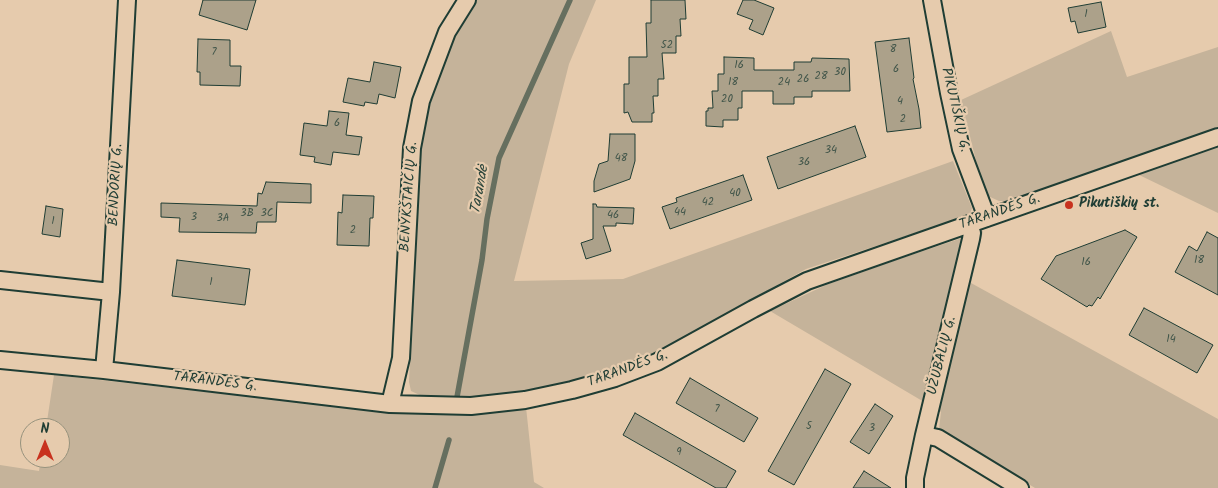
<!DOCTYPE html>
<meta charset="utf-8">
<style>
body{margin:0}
#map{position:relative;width:1218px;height:488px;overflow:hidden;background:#e6cbad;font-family:Kalam,sans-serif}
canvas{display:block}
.north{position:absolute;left:20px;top:418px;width:50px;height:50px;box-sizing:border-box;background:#e6cbad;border:1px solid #96927d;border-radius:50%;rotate:0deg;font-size:14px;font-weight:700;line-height:20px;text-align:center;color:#1f3d34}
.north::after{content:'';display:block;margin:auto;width:18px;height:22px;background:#c8321e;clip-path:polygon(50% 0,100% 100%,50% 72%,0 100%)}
</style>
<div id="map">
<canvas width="1218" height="488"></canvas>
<div class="north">N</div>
</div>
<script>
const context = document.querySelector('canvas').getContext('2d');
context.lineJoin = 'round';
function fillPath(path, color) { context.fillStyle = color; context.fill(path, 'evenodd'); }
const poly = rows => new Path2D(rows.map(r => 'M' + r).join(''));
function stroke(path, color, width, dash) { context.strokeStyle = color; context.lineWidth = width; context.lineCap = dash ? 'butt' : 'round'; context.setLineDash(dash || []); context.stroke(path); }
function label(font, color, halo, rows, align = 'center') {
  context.font = font + ' Kalam,sans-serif'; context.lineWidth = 4.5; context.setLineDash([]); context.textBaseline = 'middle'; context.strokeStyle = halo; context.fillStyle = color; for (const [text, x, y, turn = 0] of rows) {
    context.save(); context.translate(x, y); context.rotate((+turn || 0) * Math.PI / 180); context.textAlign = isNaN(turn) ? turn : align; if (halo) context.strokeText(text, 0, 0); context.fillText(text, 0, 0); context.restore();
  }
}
fillPath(poly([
 [477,0,596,0,569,64,514,281,623,279,953,161,972,208,970,214,964,217,806,269,649,357,605,373,575,381,513,394,468,398,424,397,411,391,409,382,419,152,424,115,435,76,457,30],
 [1111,31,1127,77,1218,47,1218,127,1021,198,1010,201,999,201,988,196,980,177,961,100],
 [1218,143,1218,213,1135,173],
 [983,231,971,283,1218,419,1218,488,1035,488,939,429,941,412,770,311,826,285,896,260],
 [54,375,363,409,410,413,470,414,526,407,534,482,544,488,0,488,0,465,39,471,41,458,60,458,60,428,46,428]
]), '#c5b39a');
stroke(poly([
 [457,397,482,260,487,219,499,158,570,0],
 [435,488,449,440]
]), '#666f5f', 5.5);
const building = poly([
 [203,0,256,0,247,30,199,15,203,0],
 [651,0,685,0,686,19,680,19,681,36,676,36,676,53,662,53,664,79,658,79,658,96,653,96,654,113,652,113,652,122,632,122,628,112,624,113,624,84,629,84,629,57,647,57,646,23,651,23,651,0],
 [743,0,754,0,774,8,763,35,749,29,753,20,737,14,743,0],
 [1101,2,1106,27,1078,33,1075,21,1071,22,1068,8,1101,2],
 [909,38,914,78,913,79,919,109,921,128,887,132,875,42,909,38],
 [198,39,230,40,230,66,241,66,240,86,200,85,200,72,197,72,198,39],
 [724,57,754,58,754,70,794,70,794,62,811,62,812,58,849,59,850,91,812,91,812,97,794,97,794,104,773,104,773,91,742,91,742,108,738,108,738,120,723,120,723,127,706,126,706,111,708,111,708,108,713,108,712,91,718,91,718,74,724,74,724,57],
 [374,62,401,67,395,98,379,94,377,104,365,102,364,106,343,102,348,78,370,82,374,62],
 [329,111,349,113,346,135,362,137,359,155,333,152,331,165,314,162,315,157,300,155,304,123,327,126,329,111],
 [855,126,866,157,778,189,767,157,855,126],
 [610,134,635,134,635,161,630,179,594,192,594,181,599,164,608,161,610,134],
 [743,175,752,200,670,229,662,207,677,202,676,198,743,175],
 [266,182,311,184,311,203,277,202,276,222,257,222,256,233,179,232,180,218,161,217,161,203,257,206,258,193,262,194,266,182],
 [343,195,374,196,373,218,370,218,369,246,337,245,338,212,342,213,343,195],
 [593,204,596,204,597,207,634,208,633,224,616,223,616,226,603,226,611,251,586,259,581,243,593,239,593,204],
 [46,206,63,209,60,237,42,234,46,206],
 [1125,230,1137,237,1100,299,1098,297,1092,306,1089,305,1087,307,1041,279,1056,256,1125,230],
 [1207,232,1218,238,1218,295,1175,272,1189,246,1197,251,1207,232],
 [177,260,250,269,245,305,172,296,177,260],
 [1144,308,1213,345,1197,373,1129,335,1144,308],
 [825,369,851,384,794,485,768,471,825,369],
 [690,378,758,418,744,442,676,403,690,378],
 [875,404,893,416,869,454,850,442,875,404],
 [635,413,736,471,726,488,716,488,623,435,635,413],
 [864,471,891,488,853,488,864,471]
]);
fillPath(building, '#aca18a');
stroke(building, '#1f3d34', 1);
const street = poly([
 [932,0,949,93,961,149,987,218],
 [0,280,111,292],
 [0,360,104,370,390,404,471,406,525,400,572,390,615,378,657,362,753,309,807,281,1218,137],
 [104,370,111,292,127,0],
 [390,404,401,358,412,148,421,101,447,32,467,0],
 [924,435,938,438,1020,488],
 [915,488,915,478,924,435,971,239,972,233,969,224]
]);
stroke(street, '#1f3d34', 20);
stroke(street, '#e6cbad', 16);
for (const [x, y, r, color] of [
 [1069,205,5,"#c8321e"]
]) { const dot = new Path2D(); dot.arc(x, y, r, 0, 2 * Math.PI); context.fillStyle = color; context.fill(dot); stroke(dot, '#e6cbad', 2); }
label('11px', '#42564a', null, [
 ["1",1086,15],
 ["52",667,46],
 ["8",893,50],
 ["7",214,53],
 ["16",739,66],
 ["6",896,70],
 ["30",840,73],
 ["28",821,77],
 ["26",803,80],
 ["18",733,83],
 ["24",784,83],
 ["20",727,100],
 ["4",900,102],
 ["2",903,120],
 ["6",337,124],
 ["34",831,151],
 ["48",621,159],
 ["36",804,163],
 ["40",735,194],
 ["42",708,203],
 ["44",680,213],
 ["3B",247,214],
 ["3C",267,214],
 ["46",613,216],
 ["3",194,218],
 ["3A",223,219],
 ["1",53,222],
 ["2",353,231],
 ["18",1199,261],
 ["16",1086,263],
 ["1",211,283],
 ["14",1171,340],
 ["7",717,410],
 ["5",809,427],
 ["3",872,429],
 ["9",679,453]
]);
label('14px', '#1f3d34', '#e6cbad', [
 ["PIKUTIŠKIŲ G.",954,110,77],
 ["BENDORIŲ G.",117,185,-87],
 ["BENYKŠTAIČIŲ G.",410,197,-86],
 ["TARANDĖS G.",1000,213,-19],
 ["UŽUBALIŲ G.",943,356,-76],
 ["TARANDĖS G.",628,370,-20],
 ["TARANDĖS G.",215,383,7]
]);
label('bold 14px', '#1f3d34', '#e6cbad', [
 ["Pikutiškių st.",1079,205]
], 'left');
label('italic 15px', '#2b453b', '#e6cbad', [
 ["Tarandė",481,190,-80]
]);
</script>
